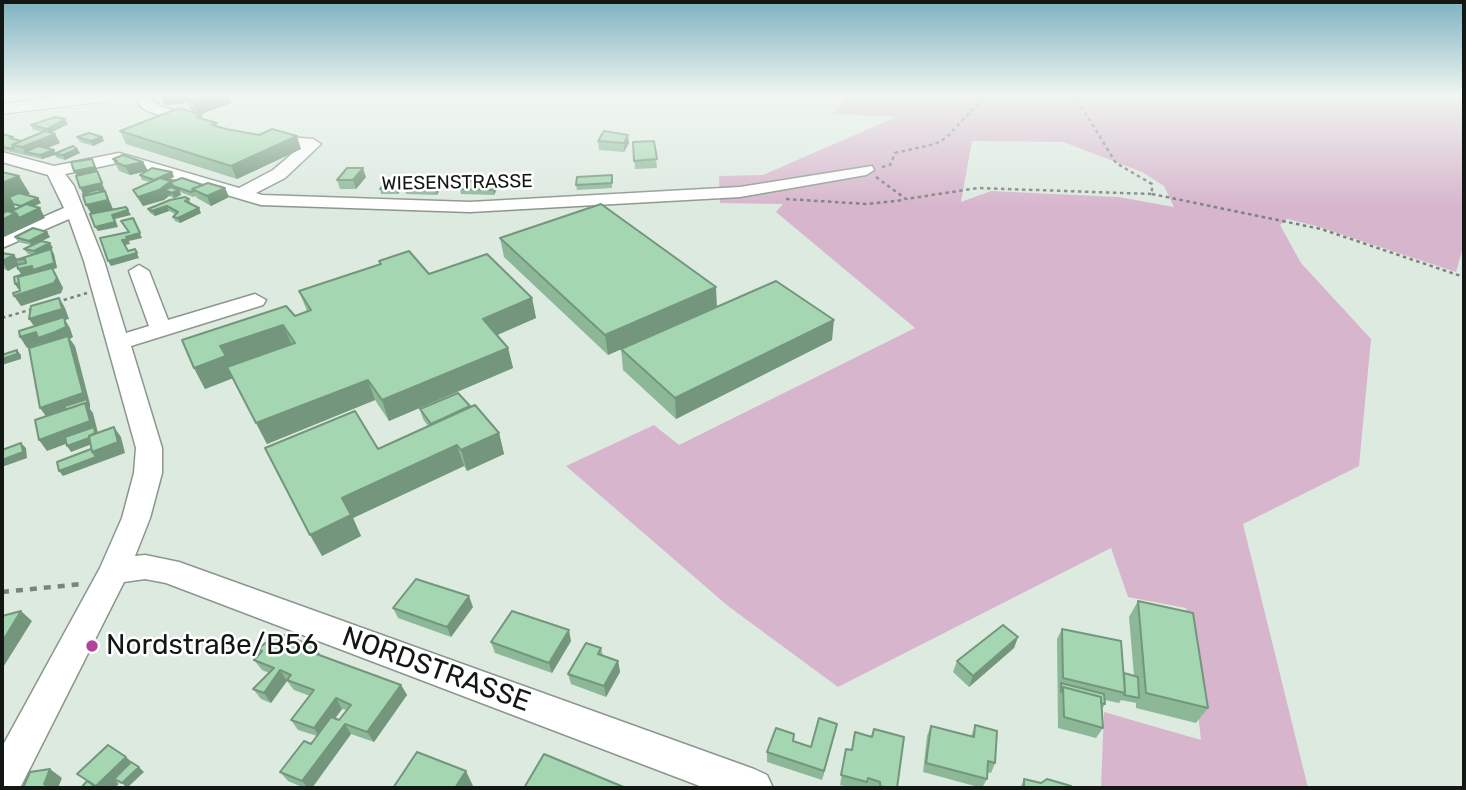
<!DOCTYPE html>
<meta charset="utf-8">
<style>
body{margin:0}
#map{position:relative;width:1466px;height:790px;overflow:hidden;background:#ddeae0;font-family:Rubik,sans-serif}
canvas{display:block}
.frame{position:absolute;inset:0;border:4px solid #121713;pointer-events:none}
</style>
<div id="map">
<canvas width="1466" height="790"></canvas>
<div class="frame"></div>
</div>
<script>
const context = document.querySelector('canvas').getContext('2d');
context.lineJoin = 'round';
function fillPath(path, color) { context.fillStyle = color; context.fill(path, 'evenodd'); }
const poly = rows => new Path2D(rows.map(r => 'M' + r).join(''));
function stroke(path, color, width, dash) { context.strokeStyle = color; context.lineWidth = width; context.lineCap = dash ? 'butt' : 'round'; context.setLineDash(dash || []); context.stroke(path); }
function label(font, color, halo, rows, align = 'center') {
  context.font = font + ' Rubik,sans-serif'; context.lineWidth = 5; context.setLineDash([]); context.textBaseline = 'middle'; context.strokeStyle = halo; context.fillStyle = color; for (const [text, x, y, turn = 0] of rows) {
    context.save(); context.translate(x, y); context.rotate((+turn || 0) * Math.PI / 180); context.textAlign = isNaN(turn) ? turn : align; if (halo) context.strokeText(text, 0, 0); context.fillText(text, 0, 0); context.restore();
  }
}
fillPath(poly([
 [847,96,1464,96,1464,244,1456,272,1316,226,1287,219,1280,225,1301,263,1371,339,1359,466,1243,524,1308,788,1101,788,1104,712,1201,740,1186,608,1128,597,1111,548,838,687,728,606,566,466,654,425,679,445,915,328,776,212,783,204,720,203,719,176,763,175,896,117,833,114],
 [972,141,1063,142,1142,172,1164,186,1174,207,1119,197,991,191,961,202]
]), '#d7b5cd');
const minor = poly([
 [134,96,148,96,160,106,207,121,199,126,150,112,142,108,134,96],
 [267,135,313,139,321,144,285,178,256,193,262,195,470,202,740,187,872,166,874,170,866,175,740,197,470,212,261,205,118,163,65,174,74,186,104,261,126,333,149,326,129,271,139,265,149,271,168,320,255,294,266,300,263,305,131,346,162,448,162,473,150,518,135,556,145,555,179,562,754,769,767,775,773,788,705,788,166,583,145,579,124,582,20,788,2,788,2,747,100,568,122,518,134,473,136,448,84,261,69,219,2,248,2,235,64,208,48,175,2,162,2,152,54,166,119,153,239,188,273,170,299,148,261,143,259,140,267,135]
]);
const major = poly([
 [61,96,115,96,107,101,2,114,2,104,61,96]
]);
stroke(minor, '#8b978e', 3);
stroke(major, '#8b978e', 2);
stroke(poly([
 [882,167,890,165,895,153,935,144,946,138,985,96],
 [876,177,906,199,978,188,1152,194,1152,184,1116,163,1075,96],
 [1152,194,1321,229,1464,277],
 [786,199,867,204,904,200],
 [57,302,87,293],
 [2,318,33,309]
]), '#7a837c', 2.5, [3.5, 3.5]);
stroke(poly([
 [2,592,82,584]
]), '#7a837c', 4.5, [7, 7]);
fillPath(minor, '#fff');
fillPath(major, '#fff');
fillPath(poly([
 [167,96,187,96,187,101,199,96,228,96,231,103,201,114,204,119,219,127,301,149,237,179,126,144,120,131,192,112,187,101,186,103,165,105,163,101],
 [68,124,51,133,60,143,46,148,54,150,55,153,77,149,80,153,65,160,57,158,55,155,42,159,2,150,2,134,13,137,15,140,21,141,44,132,33,130,31,125],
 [77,137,102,137,104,141,93,146,80,142],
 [598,141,629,143,624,152,599,150],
 [654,141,657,168,635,169,633,142],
 [113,159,143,162,148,171,172,172,174,177,167,180,171,181,225,188,229,197,211,206,197,198,196,196,193,197,180,192,181,195,174,198,169,196,164,200,143,206,138,199,133,190,150,182,142,180,140,175,147,171,130,175,119,171],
 [439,175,440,179,438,183,441,188,437,195,406,194,405,190,426,182],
 [612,175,612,188,577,190,576,185],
 [366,177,356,189,340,189,337,180],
 [403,181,404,185,398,194,381,194,380,189],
 [498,187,494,195,461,194,460,189],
 [189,199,191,204,201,213,180,223,175,221,173,217,175,214,169,211,155,216,150,213,148,209],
 [47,232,50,237,42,241,53,248,51,249,54,254,57,268,53,269,58,278,63,288,61,293,21,306,19,288,15,284,21,274,18,269,17,266,8,271,2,268,2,253,18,260,32,255,28,254,24,249,31,245,18,242,15,237],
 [500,238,717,307,832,340,676,419,623,370,621,349,608,355,504,257],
 [379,261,429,274,532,298,536,318,497,335,508,348,513,368,389,421,375,400,267,444,233,378,205,389,194,368,295,316,307,311,299,291,380,264],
 [471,408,499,433,504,454,467,471,464,466,353,518,361,536,322,556,378,449,428,426,423,419,420,409],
 [1138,601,1208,708,1196,723,1136,708,1136,703,1121,700,1119,703,1105,700,1105,704,1102,709,1103,728,1096,738,1058,728,1057,639,1062,629,1124,673,1134,676,1129,617],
 [473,607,451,637,398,618,393,608],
 [1018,637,1014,648,969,687,953,672,957,661],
 [571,641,552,673,495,653,491,642],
 [316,647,320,655,401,685,407,695,374,742,351,734,312,788,304,788,288,781,280,772,311,744,317,736,298,730,291,720,310,696,294,690,287,681,271,703,261,699,253,689,269,673,262,670,254,660,260,653,258,649],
 [342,709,347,710,339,720,335,719],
 [601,648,603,656,618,661,620,672,606,697,571,684,568,674],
 [837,724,822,780,767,762,767,752,794,741,811,747],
 [975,725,995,763,991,773,987,772,987,779,982,788,923,772,927,736,931,726,971,737],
 [846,749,897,788,851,788,840,785],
 [1024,779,1041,783,1071,788,1020,788]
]), '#8db898');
fillPath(poly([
 [187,96,188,98,186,103,165,105,163,101],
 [210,96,228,96,231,103,199,115,194,103],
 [65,119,68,124,50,133,47,129],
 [55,134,60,143,33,154,25,152,27,156,22,147],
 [628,135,629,143,624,152,624,143],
 [297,136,301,149,237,179,231,166],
 [102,137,104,141,93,146,91,141],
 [77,149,80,153,65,160,63,155],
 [54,150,56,154,54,154,55,155,42,159,40,155],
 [92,159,100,176,99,176,113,209,92,215,86,205,85,197,80,188,79,180,74,171],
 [143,162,148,171,130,175,125,166],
 [363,168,366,177,356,189,353,180],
 [172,172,174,177,156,185,154,180],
 [439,175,440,179,435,187,434,183],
 [19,176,30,194,12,202,16,209,2,216,2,183],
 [171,181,175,191,164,200,143,206,138,197],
 [403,181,404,185,398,194,396,190],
 [497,182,498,187,494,195,493,190],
 [440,183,441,188,437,195,436,190],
 [225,188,229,197,211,206,207,196],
 [179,190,181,195,174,198,172,193],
 [38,198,41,203,24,211,21,206],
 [167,206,169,211,155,216,152,211],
 [40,208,45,218,2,238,2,220,16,213],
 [199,208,201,213,180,223,178,218],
 [128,210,131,215,115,219,118,227,98,231,95,227,112,215],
 [133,218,142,238,129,241,126,237,140,233],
 [47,232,50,237,32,246,29,241],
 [128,239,130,244,125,245,122,240],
 [50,243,53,248,51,249,54,254,57,268,53,269,58,278,63,288,61,293,21,306,14,296,41,282,18,289,15,284,21,274,18,269,37,256,34,251],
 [135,249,139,258,111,266,108,261],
 [14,255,18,260,16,260,19,265,8,271,2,261],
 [716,287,717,307,608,355,605,335],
 [59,297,65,308,69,319,65,320,70,328,73,337,70,339,75,346,90,404,90,409,93,413,100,441,71,452,67,446,95,433,47,451,39,440,48,419,40,408,45,348,42,343,27,348,20,337,36,329,29,319],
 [532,298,536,318,488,339,483,319],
 [834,320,832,340,676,419,675,398],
 [283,325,292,345,236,377,205,389,194,368,220,346],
 [508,348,513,368,389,421,382,400],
 [17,350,21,355,21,359,2,365,2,359],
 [368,380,375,400,267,444,256,423],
 [114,427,121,437,125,453,63,476,59,471,92,452],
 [499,433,504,454,467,471,461,450],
 [21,443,26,448,27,458,2,467,2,460],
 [457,445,464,466,353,518,361,536,322,556,310,535,342,498],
 [469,596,473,607,451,637,447,627],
 [21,611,32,621,2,669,2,642],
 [569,630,571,641,552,673,549,663],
 [1018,637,1014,648,969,687,973,676],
 [316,647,322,658,311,652],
 [618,661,620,672,606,697,604,686],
 [280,670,287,681,271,703,264,693],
 [401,685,407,695,374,742,367,732],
 [336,698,342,709,320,738,314,728],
 [345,724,351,734,312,788,308,788,302,781],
 [837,724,835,734,822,780,824,771],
 [126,757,136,766,114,779,119,784,114,788,98,788,96,786],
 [139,767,144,772,127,788,122,783],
 [50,769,62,778,58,788,47,788,44,784],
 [466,771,474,788,455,788]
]), '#73967c');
const building = poly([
 [185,96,184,99,163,101,165,97,185,96],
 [198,96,210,96,194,103,187,101,198,96],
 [179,108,202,115,196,117,217,123,212,125,226,129,259,135,272,129,297,136,231,166,120,131,179,108],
 [55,117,65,119,47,129,31,125,55,117],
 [45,131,55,134,22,147,12,145,45,131],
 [604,131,628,135,624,143,598,141,604,131],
 [89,133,102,137,91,141,77,137,89,133],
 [2,134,13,137,10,138,21,141,12,145,14,149,2,147,2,134],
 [654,141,657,159,634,161,633,142,654,141],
 [38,146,54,150,40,155,25,152,38,146],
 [73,146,77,149,63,155,54,154,73,146],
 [123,155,143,162,125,166,115,162,117,161,113,159,123,155],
 [92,159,95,167,74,171,71,162,92,159],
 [152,168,172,172,154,180,140,175,152,168],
 [347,168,363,168,353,180,337,180,347,168],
 [97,171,102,183,80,188,76,176,97,171],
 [2,172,19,176,2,183,2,172],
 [431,174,439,175,434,183,440,183,436,190,405,190,412,181,426,182,431,174],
 [612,175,612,183,576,185,577,177,612,175],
 [160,178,171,181,159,190,138,197,133,190,160,178],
 [182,178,203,185,192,189,194,191,191,192,173,186,171,182,182,178],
 [403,181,396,190,380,189,385,182,403,181],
 [465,181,497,182,493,190,460,189,465,181],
 [208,183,225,188,207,196,192,189,208,183],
 [171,187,179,190,172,193,164,190,171,187],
 [99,189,100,192,84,196,83,194,99,189],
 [105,191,108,200,86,205,83,196,105,191],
 [19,193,38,198,21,206,13,204,9,197,19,193],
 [185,197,189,199,185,201,199,208,178,218,173,217,178,212,167,206,152,211,148,209,170,200,185,197],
 [26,204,40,208,19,218,16,213,10,212,26,204],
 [601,204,716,287,605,335,500,238,601,204],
 [126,207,128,210,112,215,115,222,95,227,90,214,126,207],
 [7,211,16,213,2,220,2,214,7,211],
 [133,218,140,233,126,237,128,239,122,240,128,251,135,249,137,253,108,261,100,238,129,232,121,221,133,218],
 [33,228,47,232,29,241,15,237,33,228],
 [41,241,50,243,34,251,24,249,41,241],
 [51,249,54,263,33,270,32,266,18,269,17,265,26,263,25,259,16,260,51,249],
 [409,251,429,274,487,254,532,298,483,319,508,348,382,400,368,380,256,423,227,367,295,343,283,325,220,346,226,356,194,368,182,340,286,306,295,316,311,310,299,291,381,264,379,261,409,251],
 [2,253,14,255,2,261,2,253],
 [52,268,57,278,54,283,14,296,13,293,20,291,18,277,52,268],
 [37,270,37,272,18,277,19,283,15,284,14,277,37,270],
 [776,281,834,320,675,398,621,349,776,281],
 [59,298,62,309,29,319,31,306,59,298],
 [64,317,66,327,55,332,38,338,36,332,20,337,19,331,64,317],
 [68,336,83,393,40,408,29,348,68,336],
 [17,350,17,354,2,359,2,355,17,350],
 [458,393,470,406,431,424,420,409,458,393],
 [87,399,87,404,86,404,85,403,65,410,65,406,87,399],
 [85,403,90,421,39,440,35,420,85,403],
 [475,405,499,433,461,450,457,445,342,498,351,515,310,535,265,448,355,411,378,449,475,405],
 [94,427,95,433,89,436,89,438,67,446,65,437,94,427],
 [114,427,118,442,92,452,89,436,114,427],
 [21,443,23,452,2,460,2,450,21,443],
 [91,449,96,457,59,471,57,462,91,449],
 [416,579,469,596,447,627,393,608,416,579],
 [1138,601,1193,613,1208,708,1146,693,1138,601],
 [21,611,2,642,2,616,21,611],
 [512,611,569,630,549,663,491,642,512,611],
 [1003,625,1018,637,973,676,957,661,1003,625],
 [1062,629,1121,641,1125,693,1063,678,1062,629],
 [278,633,316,647,311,652,401,685,367,732,345,724,302,781,280,772,304,741,311,744,331,717,339,720,351,705,336,698,314,728,291,720,314,690,287,680,291,675,280,670,264,693,253,689,274,668,254,660,262,651,258,649,278,633],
 [586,643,601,648,598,654,618,661,604,686,568,674,586,643],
 [1124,673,1138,677,1139,698,1124,695,1125,693,1124,673],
 [1061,683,1104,694,1105,704,1101,703,1101,697,1063,687,1061,692,1061,683],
 [1063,687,1101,697,1103,728,1064,717,1063,687],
 [819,718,837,724,824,771,767,752,776,728,794,734,793,741,811,747,819,718],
 [975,725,997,731,995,763,988,761,987,779,926,763,931,726,974,737,975,725],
 [874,729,904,737,897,788,887,788,880,786,880,782,868,778,867,782,841,775,846,749,852,750,855,732,872,737,874,729],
 [108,745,126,757,96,786,77,774,108,745],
 [417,752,466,771,455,788,393,788,417,752],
 [544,754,626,788,524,788,544,754],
 [131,762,139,767,122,783,114,779,131,762],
 [50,769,44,784,48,787,47,788,23,788,30,772,50,769],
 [1024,779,1041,783,1047,779,1071,786,1071,788,1024,788,1024,779],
 [87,781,97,788,81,788,87,781]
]);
fillPath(building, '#a4d6b1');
stroke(building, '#73967c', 2);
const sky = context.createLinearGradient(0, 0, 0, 207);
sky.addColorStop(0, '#7db1c2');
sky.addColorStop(0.46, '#f0f6f1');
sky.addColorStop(1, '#f0f6f100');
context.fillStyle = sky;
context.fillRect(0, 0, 1466, 207);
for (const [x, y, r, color] of [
 [92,646,7,"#b4439e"]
]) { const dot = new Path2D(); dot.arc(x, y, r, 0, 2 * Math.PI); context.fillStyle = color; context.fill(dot); stroke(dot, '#fff', 2.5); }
label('19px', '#121713', '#fff', [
 ["WIESENSTRASSE",457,183,-1]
]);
label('28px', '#121713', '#fff', [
 ["Nordstraße/B56",106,646]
], 'left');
label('28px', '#121713', '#fff', [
 ["NORDSTRASSE",436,670,20]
]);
</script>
